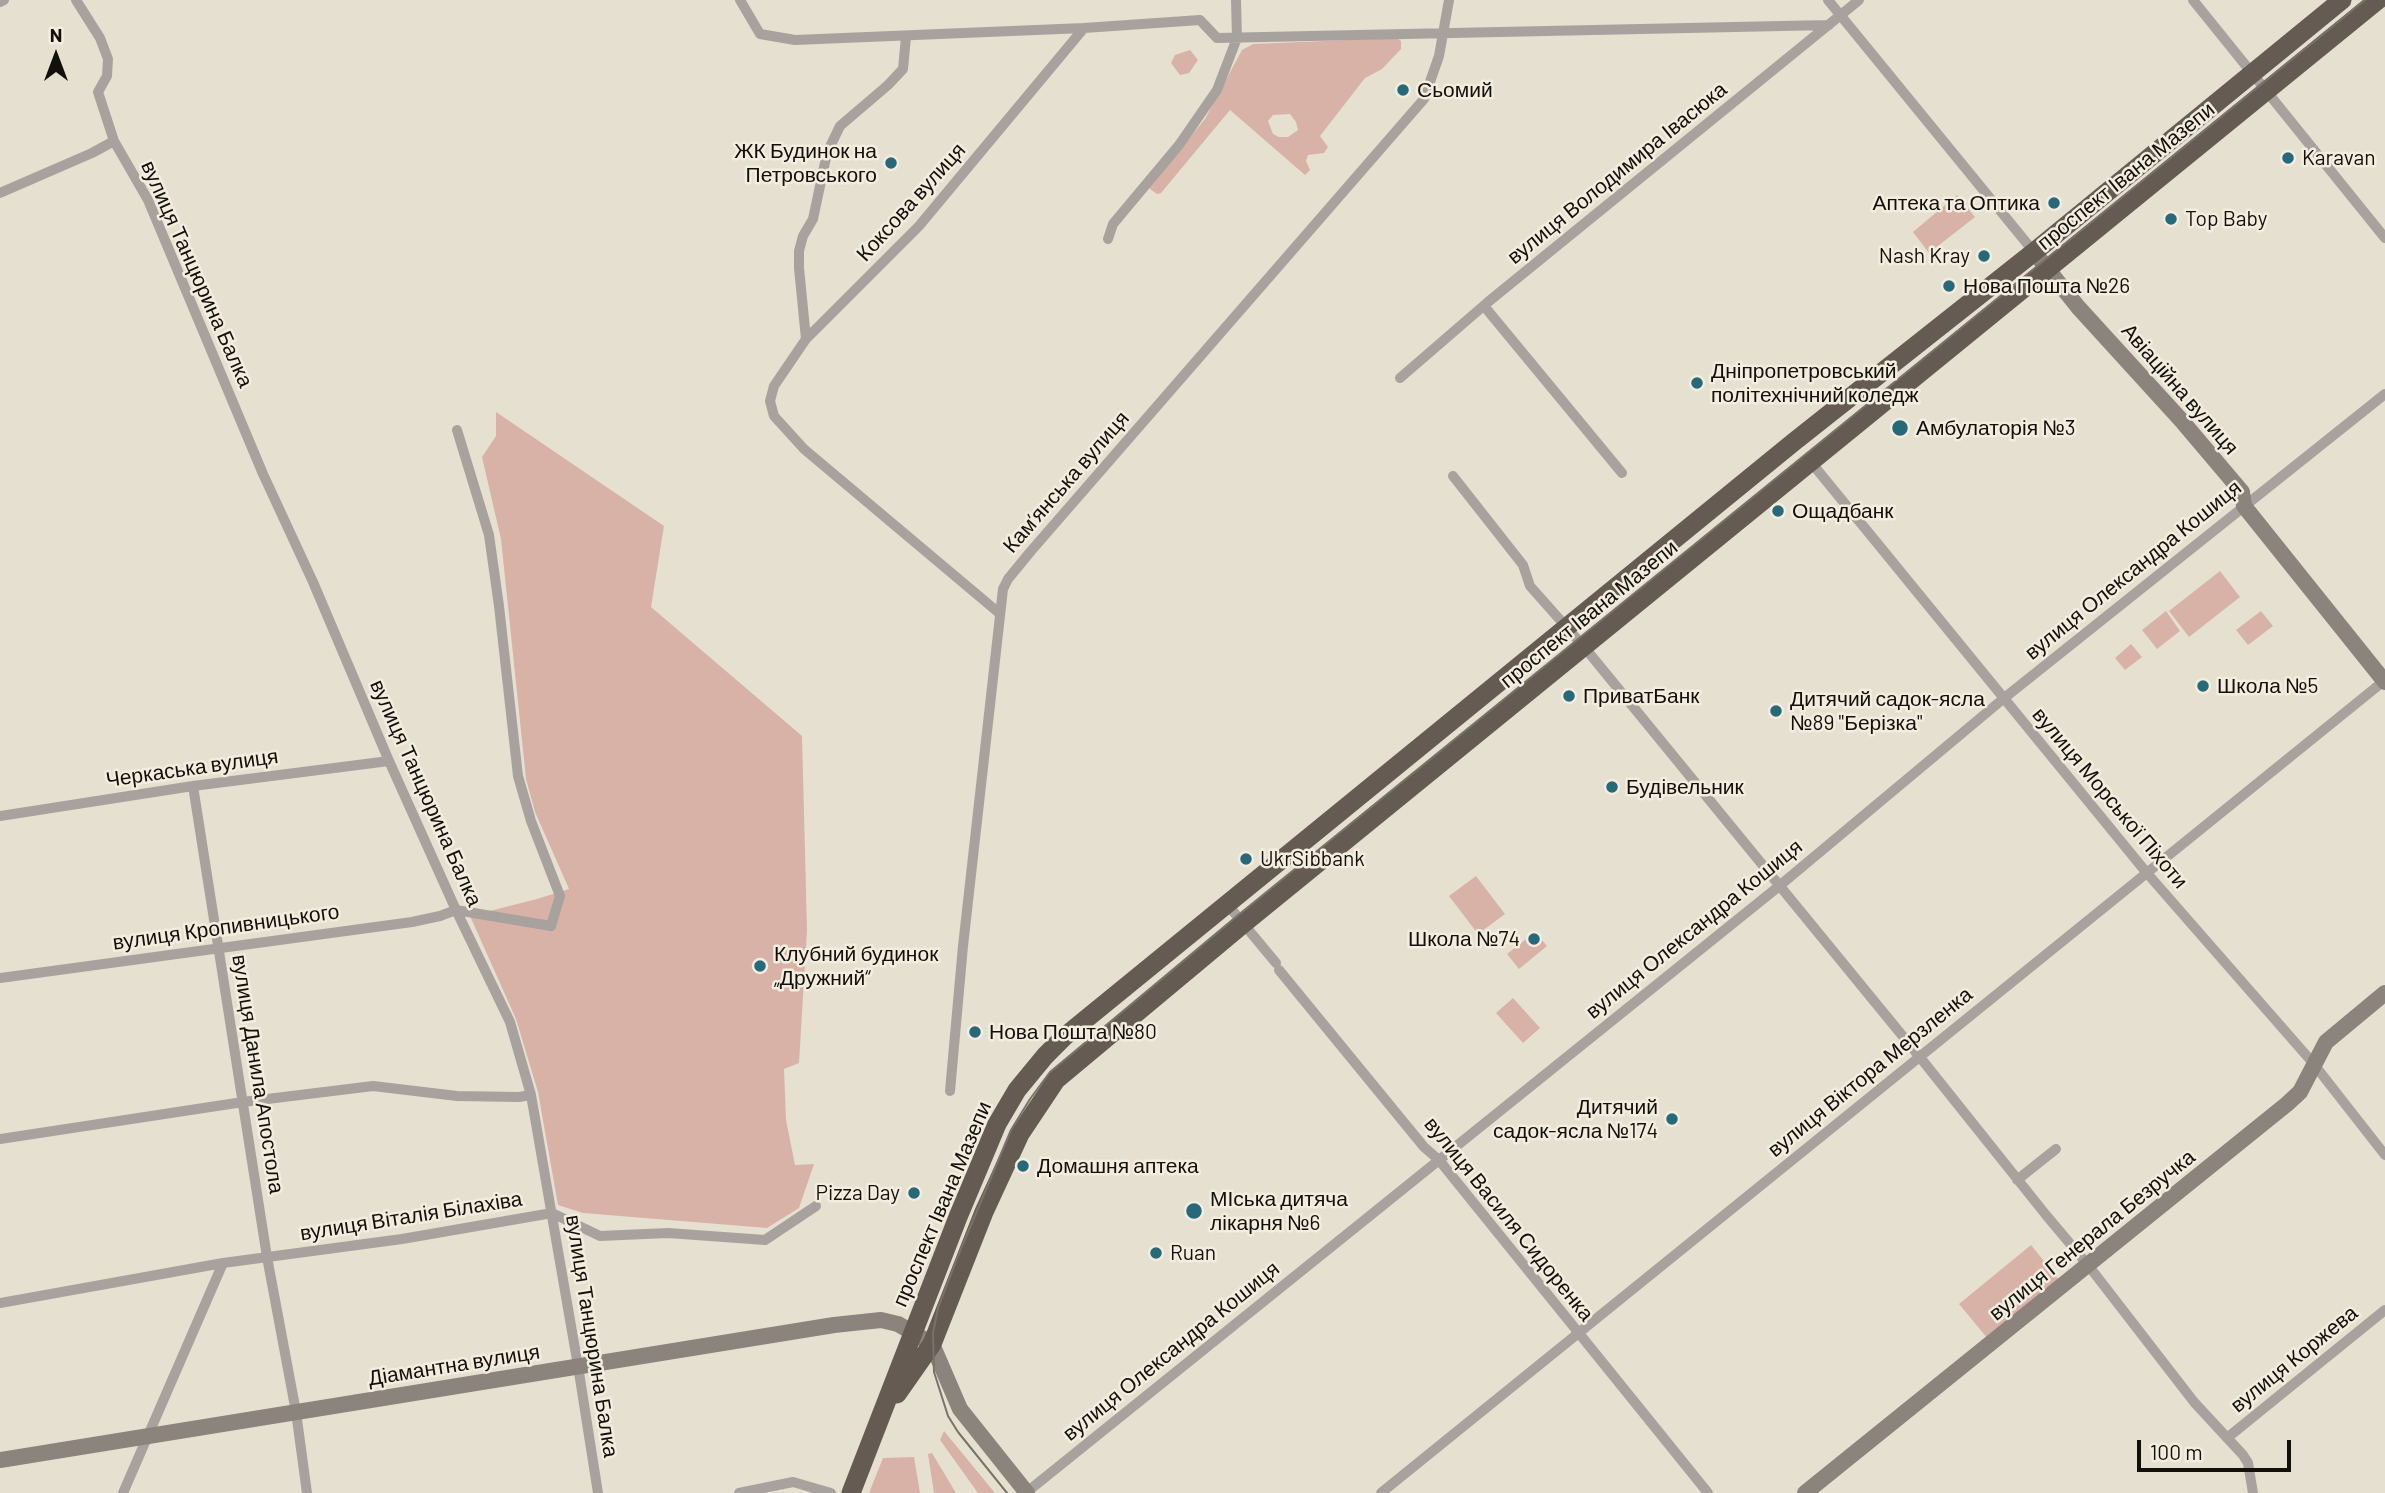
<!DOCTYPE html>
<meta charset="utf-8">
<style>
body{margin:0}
#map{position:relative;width:2385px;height:1493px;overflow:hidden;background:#e6e0d1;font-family:Barlow,sans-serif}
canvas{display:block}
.north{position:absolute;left:21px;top:21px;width:70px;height:70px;-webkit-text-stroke:5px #f3eddf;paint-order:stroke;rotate:0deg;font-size:19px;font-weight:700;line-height:28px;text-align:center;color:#12100b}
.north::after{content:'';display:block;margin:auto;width:24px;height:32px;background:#12100b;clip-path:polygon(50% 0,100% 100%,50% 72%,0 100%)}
.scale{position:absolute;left:2137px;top:1440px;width:154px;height:32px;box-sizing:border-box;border:4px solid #12100b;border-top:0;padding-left:9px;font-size:21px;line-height:24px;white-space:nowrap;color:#12100b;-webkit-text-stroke:5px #f3eddf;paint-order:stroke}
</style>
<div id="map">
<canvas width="2385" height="1493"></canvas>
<div class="north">N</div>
<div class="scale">100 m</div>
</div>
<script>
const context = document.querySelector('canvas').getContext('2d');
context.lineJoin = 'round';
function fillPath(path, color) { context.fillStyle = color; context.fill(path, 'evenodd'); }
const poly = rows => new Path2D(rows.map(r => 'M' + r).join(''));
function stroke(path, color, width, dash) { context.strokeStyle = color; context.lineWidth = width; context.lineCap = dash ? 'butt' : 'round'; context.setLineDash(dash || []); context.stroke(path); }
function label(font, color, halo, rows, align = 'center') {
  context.font = font + ' Barlow,sans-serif'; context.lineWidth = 5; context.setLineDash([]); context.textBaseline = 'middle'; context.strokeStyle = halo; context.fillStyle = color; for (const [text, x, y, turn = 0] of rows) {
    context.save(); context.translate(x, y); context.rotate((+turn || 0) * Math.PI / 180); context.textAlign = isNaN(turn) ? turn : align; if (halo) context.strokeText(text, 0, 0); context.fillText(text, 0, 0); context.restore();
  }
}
fillPath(poly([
 [1397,38,1401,41,1401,49,1382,69,1365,78,1320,136,1328,147,1324,153,1308,155,1306,161,1310,170,1305,175,1230,110,1161,193,1157,194,1150,189,1150,186,1205,119,1242,50,1253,44],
 [1290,114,1296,122,1298,130,1288,137,1279,137,1273,134,1268,121,1273,115],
 [1190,50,1198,60,1189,73,1180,75,1171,63,1175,55],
 [1957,195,1975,217,1929,253,1913,232],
 [496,412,664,526,651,607,802,736,807,930,799,1063,784,1069,786,1120,795,1165,814,1164,799,1208,767,1228,583,1213,558,1205,538,1092,516,1019,470,916,537,899,569,889,535,812,526,779,501,539,482,457,496,436],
 [2220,571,2240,597,2189,637,2169,611],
 [2166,611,2180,631,2157,649,2142,630],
 [2261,611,2273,626,2248,645,2236,630],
 [2131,644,2142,657,2125,670,2115,658],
 [1476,876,1505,914,1478,934,1449,896],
 [1535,932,1547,946,1519,969,1507,954],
 [1513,998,1540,1028,1523,1043,1496,1013],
 [2031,1245,2060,1281,1988,1339,1959,1304],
 [944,1431,995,1493,978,1493,940,1440],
 [932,1453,956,1493,934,1493,928,1454],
 [914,1457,920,1493,869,1493,883,1458]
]), '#d8b2a7');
stroke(poly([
 [76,0,100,38,108,59,107,76,98,92,114,141,148,200,263,474,313,582,389,761,456,910,510,1022,531,1095,578,1366,598,1493],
 [740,0,760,34,795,40,1084,28,1200,20,1217,38,1829,25],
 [1828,0,2034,252],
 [2193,0,2385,238],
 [0,2,4,0],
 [0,193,92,153,114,141],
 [1108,239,1113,224,1179,145,1217,90,1237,38,1236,0],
 [1484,306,1622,473],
 [806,339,799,268,799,251,803,236,813,219,827,153,840,126,888,85,903,69,906,37],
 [1400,378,1488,302,1859,0],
 [1810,461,2146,872,2313,1063,2385,1155],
 [1453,476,1523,565,1530,586,1585,648,1919,1056,2046,1215,2088,1265,2194,1402,2243,1455,2248,1463,2253,1493],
 [999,613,804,449,774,416,770,401,774,386,806,339,919,226,1084,28],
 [193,786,267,1257,296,1412,307,1493],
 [0,816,193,786,389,761],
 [1227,904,1276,963],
 [1279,970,1424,1147,1439,1160,1708,1493],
 [0,978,412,922,440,916,456,910,551,926,560,896,531,821,518,776,499,606,489,535,457,430],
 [950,1091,963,946,1003,589,1008,579,1031,551,1424,99,1439,56,1449,0],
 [0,1139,243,1102,373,1086,457,1096,519,1097,531,1095],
 [2017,1180,2056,1149],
 [0,1303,223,1263,402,1239,552,1213,600,1236,668,1233,765,1240,816,1206],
 [2227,1438,2385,1310],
 [1027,1492,1778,887,2003,699,2385,394],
 [123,1493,223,1263],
 [739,1493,793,1482,831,1493],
 [1381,1493,2384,681]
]), '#a7a29d', 10);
stroke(poly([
 [2034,252,2078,307,2181,420,2242,492,2244,506,2385,682],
 [0,1460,834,1325,881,1320,898,1324,932,1344,960,1409,1027,1493],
 [1805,1493,2287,1104,2300,1092,2326,1042,2385,993]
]), '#8b837c', 16);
stroke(poly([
 [897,1394,932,1344,984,1212,1020,1134,1056,1080,1243,924,2378,0],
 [851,1493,958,1217,997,1124,1017,1090,1045,1056,1064,1037,1795,441,2034,252,2342,0]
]), '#665b52', 19);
stroke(poly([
 [1007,1493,958,1432,948,1416,934,1372,933,1333,938,1308,958,1256,1011,1130,1030,1099,1050,1072,1237,916,2365,0]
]), '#777369', 2);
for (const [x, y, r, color] of [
 [1403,90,7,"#25697b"],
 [2288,158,7,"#25697b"],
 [891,163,7,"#25697b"],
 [2054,203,7,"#25697b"],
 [2171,219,7,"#25697b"],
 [1984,256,7,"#25697b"],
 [1949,286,7,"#25697b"],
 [1697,383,7,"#25697b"],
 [1900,428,9,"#25697b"],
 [1778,511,7,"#25697b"],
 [2203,686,7,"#25697b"],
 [1569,696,7,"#25697b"],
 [1776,711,7,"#25697b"],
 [1612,787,7,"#25697b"],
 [1246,859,7,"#25697b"],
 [1534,939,7,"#25697b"],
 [760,966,7,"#25697b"],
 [975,1032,7,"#25697b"],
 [1672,1119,7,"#25697b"],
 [1023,1166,7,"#25697b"],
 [914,1193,7,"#25697b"],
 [1194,1211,9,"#25697b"],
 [1156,1253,7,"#25697b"]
]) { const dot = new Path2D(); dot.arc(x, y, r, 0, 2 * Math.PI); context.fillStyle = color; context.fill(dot); stroke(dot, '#f3eddf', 2.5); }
label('21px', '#12100b', '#f3eddf', [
 ["Сьомий",1417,90],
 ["ЖК Будинок на",877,151,"right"],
 ["Петровського",877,175,"right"],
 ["Karavan",2302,158],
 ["Аптека та Оптика",2040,203,"right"],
 ["Top Baby",2185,219],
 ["Nash Kray",1970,256,"right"],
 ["Нова Пошта №26",1963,286],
 ["Дніпропетровський",1711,371],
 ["політехнічний коледж",1711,395],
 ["Амбулаторія №3",1916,428],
 ["Ощадбанк",1792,511],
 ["Школа №5",2217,686],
 ["ПриватБанк",1583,696],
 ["Дитячий садок-ясла",1790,699],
 ["№89 \"Берізка\"",1790,723],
 ["Будівельник",1626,787],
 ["UkrSibbank",1260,859],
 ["Школа №74",1520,939,"right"],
 ["Клубний будинок",774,954],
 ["„Дружний“",774,978],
 ["Нова Пошта №80",989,1032],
 ["Дитячий",1658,1107,"right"],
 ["садок-ясла №174",1658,1131,"right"],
 ["Домашня аптека",1037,1166],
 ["Pizza Day",900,1193,"right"],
 ["МІська дитяча",1210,1199],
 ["лікарня №6",1210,1223],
 ["Ruan",1170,1253]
], 'left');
label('21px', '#12100b', '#f3eddf', [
 ["вулиця Володимира Івасюка",1617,173,-39],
 ["проспект Івана Мазепи",2126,176,-39],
 ["Коксова вулиця",911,202,-48],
 ["вулиця Танцюрина Балка",197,274,66],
 ["Авіаційна вулиця",2180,389,49],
 ["Камʼянська вулиця",1066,482,-49],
 ["вулиця Олександра Кошиця",2133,570,-39],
 ["проспект Івана Мазепи",1589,614,-39],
 ["Черкаська вулиця",192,768,-8],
 ["вулиця Танцюрина Балка",426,793,66],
 ["вулиця Морської Піхоти",2110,798,50],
 ["вулиця Кропивницького",226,927,-8],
 ["вулиця Олександра Кошиця",1694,929,-39],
 ["вулиця Віктора Мерзленка",1870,1072,-39],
 ["вулиця Данила Апостола",258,1074,81],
 ["проспект Івана Мазепи",942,1204,-67],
 ["вулиця Віталія Білахіва",411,1216,-9],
 ["вулиця Василя Сидоренка",1509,1219,51],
 ["вулиця Генерала Безручка",2092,1235,-39],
 ["вулиця Танцюрина Балка",592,1336,81],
 ["вулиця Олександра Кошиця",1171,1351,-39],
 ["вулиця Коржева",2294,1359,-39],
 ["Діамантна вулиця",454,1365,-9]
]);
</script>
